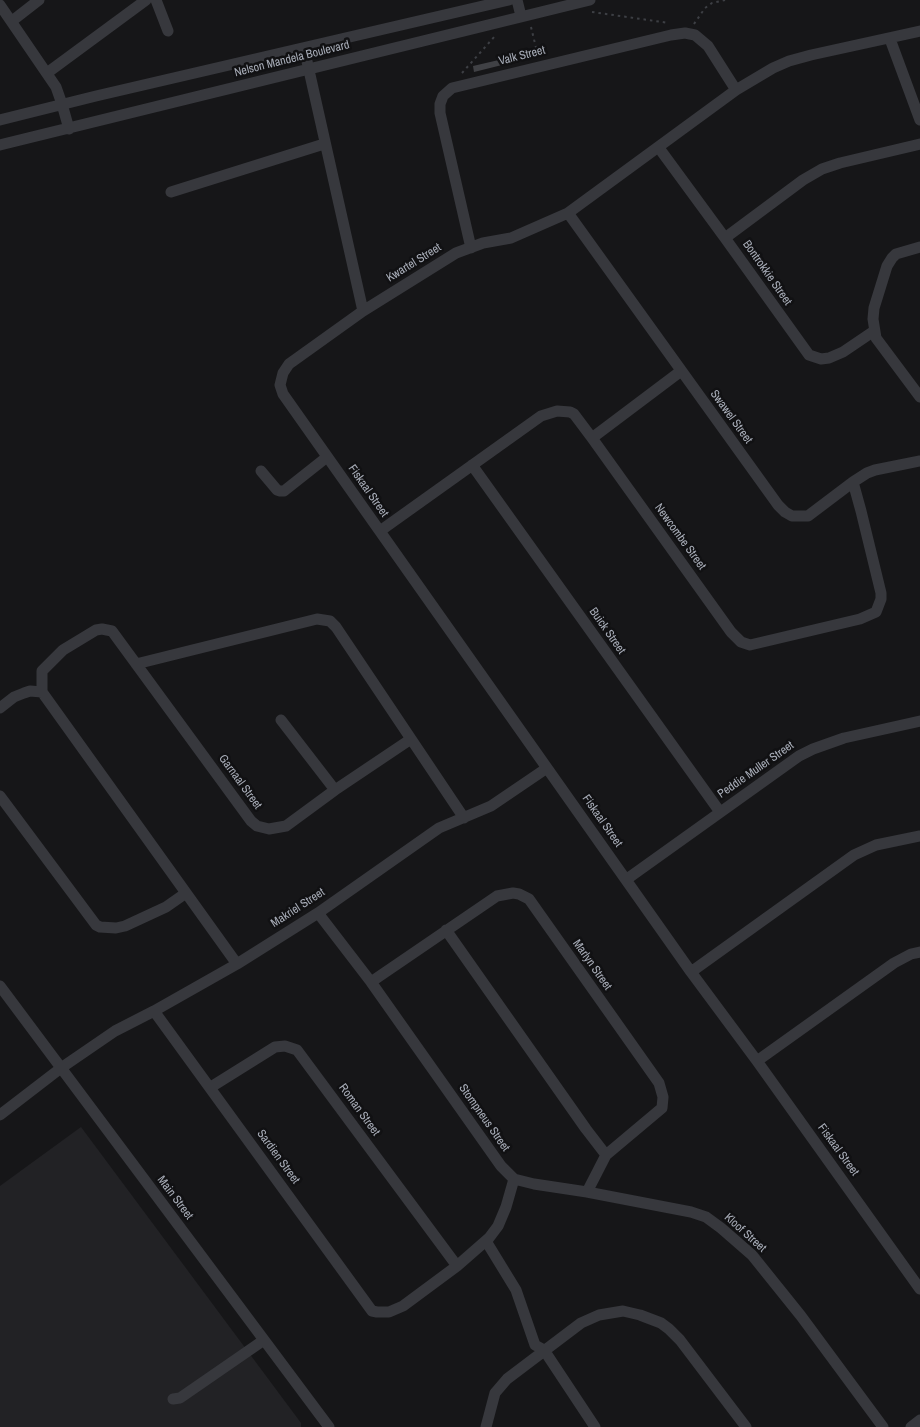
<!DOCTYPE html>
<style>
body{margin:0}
canvas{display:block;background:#161618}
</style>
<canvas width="920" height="1427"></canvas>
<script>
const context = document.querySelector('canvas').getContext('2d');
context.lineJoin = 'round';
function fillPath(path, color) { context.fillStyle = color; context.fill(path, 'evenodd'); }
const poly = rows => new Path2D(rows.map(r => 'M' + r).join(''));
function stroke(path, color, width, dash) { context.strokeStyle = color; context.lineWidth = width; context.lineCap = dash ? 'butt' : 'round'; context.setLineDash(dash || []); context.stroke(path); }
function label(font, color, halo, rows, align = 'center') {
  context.font = font + ' "Archivo Narrow",sans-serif'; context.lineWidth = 5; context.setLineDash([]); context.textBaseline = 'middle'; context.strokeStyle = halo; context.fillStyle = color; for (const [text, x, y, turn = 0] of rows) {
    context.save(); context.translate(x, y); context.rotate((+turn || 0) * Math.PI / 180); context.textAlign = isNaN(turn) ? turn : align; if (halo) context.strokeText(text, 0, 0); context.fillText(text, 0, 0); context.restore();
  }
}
fillPath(poly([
 [81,1127,301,1423,301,1427,0,1427,0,1186]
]), '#222225');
fillPath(poly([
 [516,56,518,61,474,72,473,66]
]), '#404145');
stroke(poly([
 [592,12,669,23],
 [694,24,705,8,712,3,725,0],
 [531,27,538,56],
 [462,73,495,36]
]), '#3d3f44', 2, [2.5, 4]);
stroke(poly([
 [156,0,168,31],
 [517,0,521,16],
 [0,5,56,87,62,104,69,129],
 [12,21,39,0],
 [920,31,811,55,789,61,773,68,736,90,568,213,511,238,483,243,456,253,363,311,289,364,283,373,280,385,283,394,691,972,757,1061,920,1289],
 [890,39,920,120],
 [304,48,363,311],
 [47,73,146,0],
 [0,120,96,96,509,0],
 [0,145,590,0],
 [659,148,725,238,809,355,821,359,829,358,843,352,874,331],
 [171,192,324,144],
 [568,213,778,505,785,512,792,516,808,516,853,482,867,473,875,470,920,461],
 [725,238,803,180,822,169,840,163,920,144],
 [920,247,896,254,892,258,887,266,874,308,873,319,876,338,920,397],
 [471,248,440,113,440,104,443,96,452,88,671,35,685,33,695,35,708,46,736,90],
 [592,438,681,371],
 [472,465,720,812],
 [261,471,277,490,280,491,284,491,327,457],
 [380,531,541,416,557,411,570,412,574,414,592,438,731,632,741,642,750,645,860,619,876,612,881,599,881,593,861,511,853,482],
 [136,664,317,619,330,621,336,627,464,818],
 [42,692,42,671,63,650,96,630,102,629,112,631,251,821,257,826,269,829,286,826,335,790,411,739],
 [0,708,14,697,24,693,30,691,42,692,237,964],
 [281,720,335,790],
 [0,796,96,925,100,927,116,928,125,926,166,907,186,893],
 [627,879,799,756,813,749,844,738,920,721],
 [446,930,586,1129,606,1155],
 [691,972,854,855,876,845,920,836],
 [371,982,497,896,513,893,519,894,529,899,659,1083,663,1097,662,1108,606,1155,587,1192],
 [0,986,329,1427],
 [154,1011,372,1311,377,1312,389,1312,403,1306,457,1266,489,1238,498,1226,506,1207,514,1179,501,1166,371,982,318,913],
 [757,1061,894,963,911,954,920,952],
 [211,1087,275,1047,285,1046,297,1050,457,1266],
 [0,1115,61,1068,115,1031,154,1011,237,964,318,913,439,828,491,806,547,768],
 [514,1179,534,1184,587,1192,691,1212,706,1217,721,1228,752,1255,801,1316,883,1427],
 [486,1241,516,1290,535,1345,544,1350],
 [544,1350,595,1427],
 [173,1399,180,1398,264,1340],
 [486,1427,495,1393,507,1379,581,1323,599,1315,623,1311,640,1315,661,1323,669,1329,680,1340,746,1427],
 [911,1427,920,1420]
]), '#37383d', 11);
label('12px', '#a8adb8', '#111113', [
 ["Valk Street",522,56,-14],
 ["Nelson Mandela Boulevard",292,59,-14],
 ["Kwartel Street",414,263,-32],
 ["Bontrokkie Street",767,273,55],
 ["Swawel Street",731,417,54],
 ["Fiskaal Street",368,491,55],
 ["Newcombe Street",680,537,54],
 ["Buick Street",607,631,55],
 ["Peddie Muller Street",756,770,-35],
 ["Garnaal Street",240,782,54],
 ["Fiskaal Street",602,821,55],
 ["Makriel Street",298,908,-33],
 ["Marlyn Street",592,965,55],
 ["Roman Street",359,1110,54],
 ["Stompneus Street",484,1118,55],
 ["Fiskaal Street",838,1150,54],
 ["Sardien Street",278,1157,54],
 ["Main Street",175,1198,53],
 ["Kloof Street",745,1233,42]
]);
</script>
